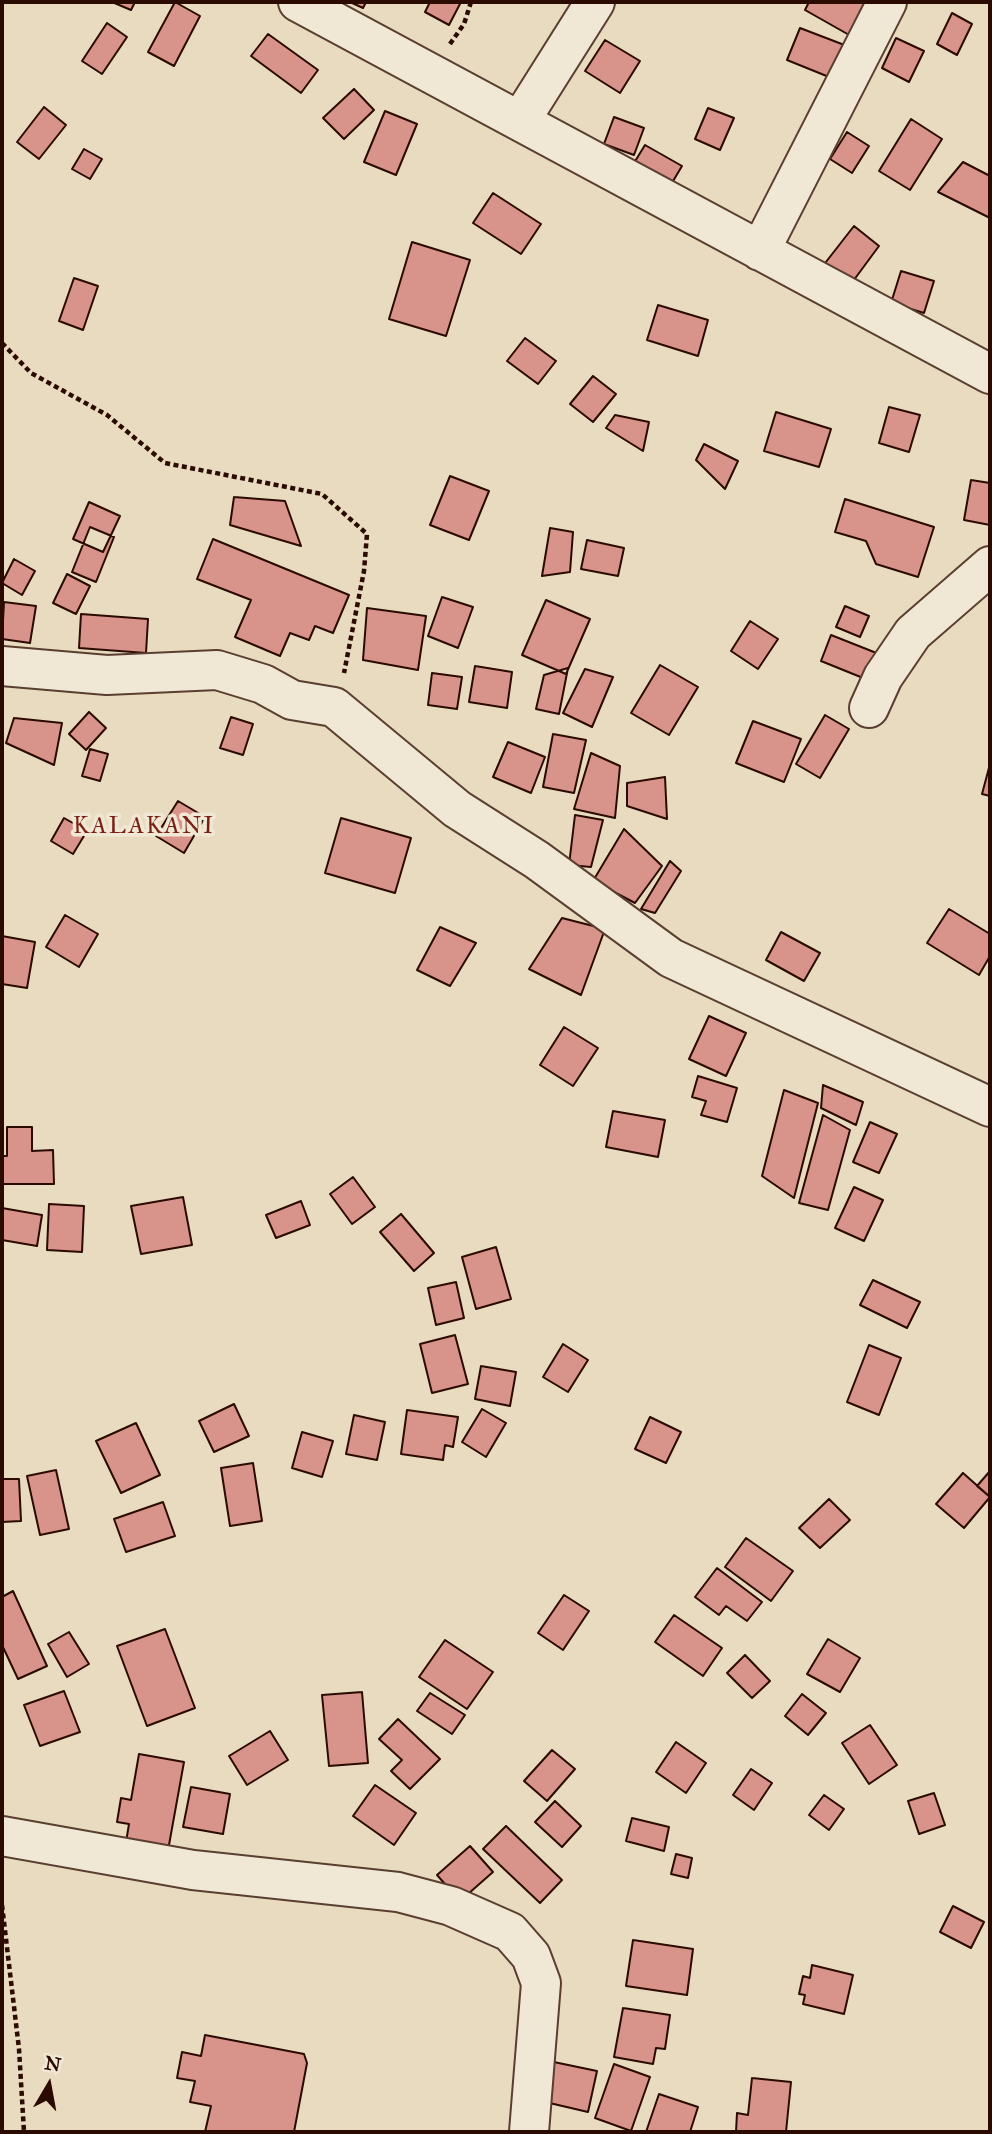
<!DOCTYPE html>
<style>
body{margin:0}
#map{position:relative;width:992px;height:2134px;overflow:hidden;background:#e8dbbf;font-family:"IM FELL Great Primer",serif}
canvas{display:block}
.frame{position:absolute;inset:0;border:4px solid #2b0a00;pointer-events:none}
.north{position:absolute;left:14px;top:2050px;width:70px;height:70px;-webkit-text-stroke:5px #f0e8d5;paint-order:stroke;rotate:10deg;font-size:19px;font-weight:700;line-height:28px;text-align:center;color:#2b0a00}
.north::after{content:'';display:block;margin:auto;width:24px;height:32px;background:#2b0a00;clip-path:polygon(50% 0,100% 100%,50% 72%,0 100%)}
</style>
<div id="map">
<canvas width="992" height="2134"></canvas>
<div class="frame"></div>
<div class="north">N</div>
</div>
<script>
const context = document.querySelector('canvas').getContext('2d');
context.lineJoin = 'round';
function fillPath(path, color) { context.fillStyle = color; context.fill(path, 'evenodd'); }
const poly = rows => new Path2D(rows.map(r => 'M' + r).join(''));
function stroke(path, color, width, dash) { context.strokeStyle = color; context.lineWidth = width; context.lineCap = dash ? 'butt' : 'round'; context.setLineDash(dash || []); context.stroke(path); }
function label(font, color, halo, rows, align = 'center') {
  context.font = font + ' "IM FELL Great Primer",serif'; context.lineWidth = 7; context.setLineDash([]); context.textBaseline = 'middle'; context.strokeStyle = halo; context.fillStyle = color; for (const [text, x, y, turn = 0] of rows) {
    context.save(); context.translate(x, y); context.rotate((+turn || 0) * Math.PI / 180); context.textAlign = isNaN(turn) ? turn : align; if (halo) context.strokeText(text, 0, 0); context.fillText(text, 0, 0); context.restore();
  }
}
const building = poly([
 [112,2,135,2,131,10,112,2],
 [175,2,200,16,174,66,148,52,175,2],
 [350,2,366,2,363,8,350,2],
 [430,2,461,2,449,25,425,12,430,2],
 [809,2,865,2,876,8,858,40,805,10,809,2],
 [952,13,972,24,957,55,937,44,952,13],
 [107,23,127,37,102,74,82,61,107,23],
 [800,28,847,46,834,79,787,60,800,28],
 [268,34,318,70,301,93,251,56,268,34],
 [896,38,924,51,909,82,882,68,896,38],
 [605,40,640,61,620,93,585,71,605,40],
 [354,89,374,110,344,139,323,118,354,89],
 [44,107,66,125,39,159,17,142,44,107],
 [708,108,734,118,720,150,695,139,708,108],
 [385,111,417,124,396,175,364,162,385,111],
 [614,117,644,128,634,155,604,144,614,117],
 [911,119,942,139,910,190,879,171,911,119],
 [847,132,869,146,852,173,830,159,847,132],
 [645,145,682,166,663,198,626,176,645,145],
 [84,149,102,159,90,179,72,169,84,149],
 [963,162,990,176,990,218,938,192,963,162],
 [493,193,541,224,521,254,473,223,493,193],
 [854,226,879,246,848,288,822,267,854,226],
 [412,242,470,260,446,336,389,319,412,242],
 [901,271,934,281,924,313,891,303,901,271],
 [74,278,98,286,83,330,59,321,74,278],
 [658,305,708,320,698,356,647,340,658,305],
 [525,338,556,361,538,384,507,361,525,338],
 [593,376,616,394,593,422,570,404,593,376],
 [889,407,920,415,909,452,879,443,889,407],
 [776,412,831,429,819,467,764,451,776,412],
 [615,415,649,422,643,451,606,428,615,415],
 [704,444,738,461,725,489,696,460,704,444],
 [450,476,489,491,469,540,430,525,450,476],
 [971,480,990,483,990,525,964,520,971,480],
 [234,497,285,501,301,546,230,525,234,497],
 [845,499,934,527,918,577,876,564,866,541,835,532,845,499],
 [89,502,120,516,103,552,73,539,89,502],
 [90,527,114,537,96,582,72,572,90,527],
 [550,528,573,532,570,572,542,576,550,528],
 [213,539,349,595,333,633,315,626,309,640,290,633,280,656,235,637,251,600,197,579,213,539],
 [587,540,624,548,618,576,581,569,587,540],
 [14,559,35,571,22,595,2,583,14,559],
 [67,574,90,586,76,614,53,603,67,574],
 [442,597,473,607,458,648,428,636,442,597],
 [546,600,590,619,566,674,522,655,546,600],
 [4,602,36,606,30,643,2,639,4,602],
 [845,606,869,616,860,637,836,627,845,606],
 [367,608,426,616,418,670,363,660,367,608],
 [81,614,148,619,146,653,79,648,81,614],
 [750,621,778,639,758,669,731,651,750,621],
 [831,635,879,654,868,680,821,661,831,635],
 [660,665,698,687,669,735,631,713,660,665],
 [475,666,512,672,507,708,469,702,475,666],
 [568,668,559,714,536,709,544,675,568,668],
 [585,669,613,677,592,727,563,713,585,669],
 [432,673,462,677,457,709,428,705,432,673],
 [89,712,106,728,86,750,69,734,89,712],
 [825,715,849,729,820,778,796,764,825,715],
 [231,717,253,724,243,755,220,748,231,717],
 [14,718,62,723,54,765,6,743,14,718],
 [753,721,801,739,784,782,736,763,753,721],
 [553,734,586,740,574,793,543,787,553,734],
 [508,742,545,757,531,793,493,777,508,742],
 [90,749,108,754,100,781,82,776,90,749],
 [591,753,620,766,615,818,574,809,591,753],
 [990,764,990,796,982,794,990,764],
 [665,777,667,819,627,806,627,783,665,777],
 [178,801,205,817,184,853,156,836,178,801],
 [575,815,603,820,591,867,569,865,575,815],
 [64,818,87,831,73,854,51,841,64,818],
 [341,818,411,838,395,893,325,873,341,818],
 [624,829,662,866,635,903,593,881,624,829],
 [670,861,681,871,655,913,641,909,670,861],
 [949,909,990,934,990,956,979,975,927,943,949,909],
 [65,915,98,934,79,967,46,947,65,915],
 [562,918,605,929,581,995,529,969,562,918],
 [440,927,476,943,450,986,417,970,440,927],
 [781,932,820,953,804,981,766,960,781,932],
 [2,936,35,942,27,988,2,984,2,936],
 [709,1016,746,1033,726,1076,689,1059,709,1016],
 [564,1027,598,1048,573,1086,540,1065,564,1027],
 [698,1076,737,1088,727,1122,701,1115,706,1101,692,1097,698,1076],
 [823,1085,863,1102,856,1125,821,1108,823,1085],
 [784,1090,818,1103,794,1198,762,1176,784,1090],
 [613,1111,665,1120,658,1157,606,1147,613,1111],
 [823,1115,850,1130,828,1210,799,1203,823,1115],
 [870,1122,897,1134,879,1173,853,1162,870,1122],
 [7,1127,32,1127,32,1151,53,1150,54,1184,2,1184,2,1156,7,1156,7,1127],
 [353,1177,375,1207,352,1224,330,1194,353,1177],
 [854,1187,883,1200,864,1241,835,1228,854,1187],
 [183,1197,192,1245,141,1254,131,1206,183,1197],
 [301,1201,310,1225,276,1238,266,1215,301,1201],
 [49,1204,84,1206,82,1252,47,1250,49,1204],
 [2,1208,42,1215,37,1246,2,1240,2,1208],
 [401,1214,434,1253,414,1271,380,1232,401,1214],
 [496,1247,511,1299,476,1309,462,1257,496,1247],
 [873,1280,920,1302,907,1328,860,1305,873,1280],
 [456,1282,464,1318,436,1325,428,1288,456,1282],
 [455,1335,468,1384,432,1393,420,1344,455,1335],
 [563,1344,588,1360,568,1392,543,1377,563,1344],
 [869,1345,901,1358,879,1415,847,1402,869,1345],
 [481,1366,516,1372,510,1406,475,1399,481,1366],
 [234,1404,249,1436,214,1452,199,1421,234,1404],
 [482,1409,506,1423,486,1457,462,1442,482,1409],
 [407,1410,458,1417,453,1447,445,1445,443,1460,401,1454,407,1410],
 [354,1415,385,1422,377,1460,346,1454,354,1415],
 [650,1417,681,1432,666,1463,635,1449,650,1417],
 [136,1423,160,1475,121,1493,96,1441,136,1423],
 [302,1432,333,1441,322,1477,292,1468,302,1432],
 [253,1463,262,1521,230,1526,221,1468,253,1463],
 [56,1470,69,1529,40,1535,27,1476,56,1470],
 [990,1471,990,1497,977,1486,990,1471],
 [963,1473,990,1497,964,1528,936,1504,963,1473],
 [2,1479,19,1479,21,1521,2,1522,2,1479],
 [829,1499,850,1520,820,1548,799,1528,829,1499],
 [163,1502,175,1536,126,1552,114,1519,163,1502],
 [746,1538,793,1571,771,1601,725,1567,746,1538],
 [717,1568,762,1602,747,1621,726,1606,719,1615,695,1597,717,1568],
 [13,1591,47,1666,18,1679,2,1645,2,1597,13,1591],
 [564,1595,589,1611,563,1650,538,1633,564,1595],
 [674,1615,722,1648,703,1676,655,1642,674,1615],
 [165,1629,195,1708,147,1726,117,1646,165,1629],
 [69,1632,89,1664,67,1677,48,1644,69,1632],
 [828,1639,860,1658,840,1692,807,1674,828,1639],
 [445,1640,493,1672,467,1709,419,1677,445,1640],
 [745,1655,770,1681,752,1698,727,1673,745,1655],
 [64,1691,80,1732,40,1746,24,1705,64,1691],
 [362,1692,368,1763,329,1766,322,1695,362,1692],
 [430,1693,465,1715,452,1734,417,1711,430,1693],
 [802,1694,826,1713,808,1735,785,1716,802,1694],
 [398,1719,440,1759,410,1789,391,1771,402,1760,379,1739,398,1719],
 [870,1725,897,1765,869,1784,842,1743,870,1725],
 [270,1731,288,1760,247,1785,229,1756,270,1731],
 [676,1742,706,1763,686,1793,656,1772,676,1742],
 [552,1750,575,1769,547,1801,524,1781,552,1750],
 [139,1754,184,1762,167,1856,125,1848,129,1824,117,1822,121,1798,131,1800,139,1754],
 [751,1769,772,1783,754,1810,733,1795,751,1769],
 [375,1785,416,1813,394,1845,353,1816,375,1785],
 [191,1787,230,1794,223,1834,183,1827,191,1787],
 [934,1793,945,1825,919,1834,908,1801,934,1793],
 [824,1795,844,1809,829,1830,809,1815,824,1795],
 [555,1801,581,1826,562,1847,535,1822,555,1801],
 [632,1818,669,1827,664,1851,626,1841,632,1818],
 [506,1826,562,1880,540,1903,483,1849,506,1826],
 [470,1846,493,1872,460,1901,437,1875,470,1846],
 [676,1854,692,1858,688,1878,671,1874,676,1854],
 [953,1906,984,1922,971,1948,940,1932,953,1906],
 [633,1940,693,1949,687,1995,626,1986,633,1940],
 [812,1965,853,1975,844,2014,803,2004,805,1995,799,1994,803,1976,810,1978,812,1965],
 [623,2008,670,2015,665,2049,656,2048,653,2064,614,2057,623,2008],
 [205,2035,304,2054,307,2063,294,2132,205,2132,211,2106,190,2102,195,2081,177,2078,182,2052,201,2056,205,2035],
 [549,2061,597,2071,588,2112,541,2101,549,2061],
 [614,2064,650,2077,631,2131,595,2118,614,2064],
 [752,2078,791,2082,786,2132,736,2132,737,2113,748,2115,752,2078],
 [659,2094,698,2107,690,2132,646,2132,659,2094]
]);
fillPath(building, '#d8938a');
stroke(building, '#2b0a00', 2);
const minor = poly([
 [298,2,990,374],
 [520,121,595,2],
 [760,251,887,2],
 [2,666,107,675,217,670,263,684,292,700,334,707,457,809,537,860,671,958,990,1107],
 [869,708,883,677,913,633,990,566],
 [2,1836,193,1870,398,1892,451,1906,510,1932,531,1956,541,1983,529,2132]
]);
stroke(minor, '#5a3e30', 42);
stroke(poly([
 [450,44,464,24,471,2],
 [2,343,31,373,107,415,165,463,322,494,367,534,364,571,344,673],
 [2,1905,19,2049,24,2132]
]), '#2b0a00', 4.5, [5, 3.5]);
stroke(minor, '#f0e8d5', 38);
context.letterSpacing = '2px';
label('23px', '#7a1f14', '#f0e8d5', [
 ["KALAKANI",144,827]
]);
context.letterSpacing = '0px';
</script>
